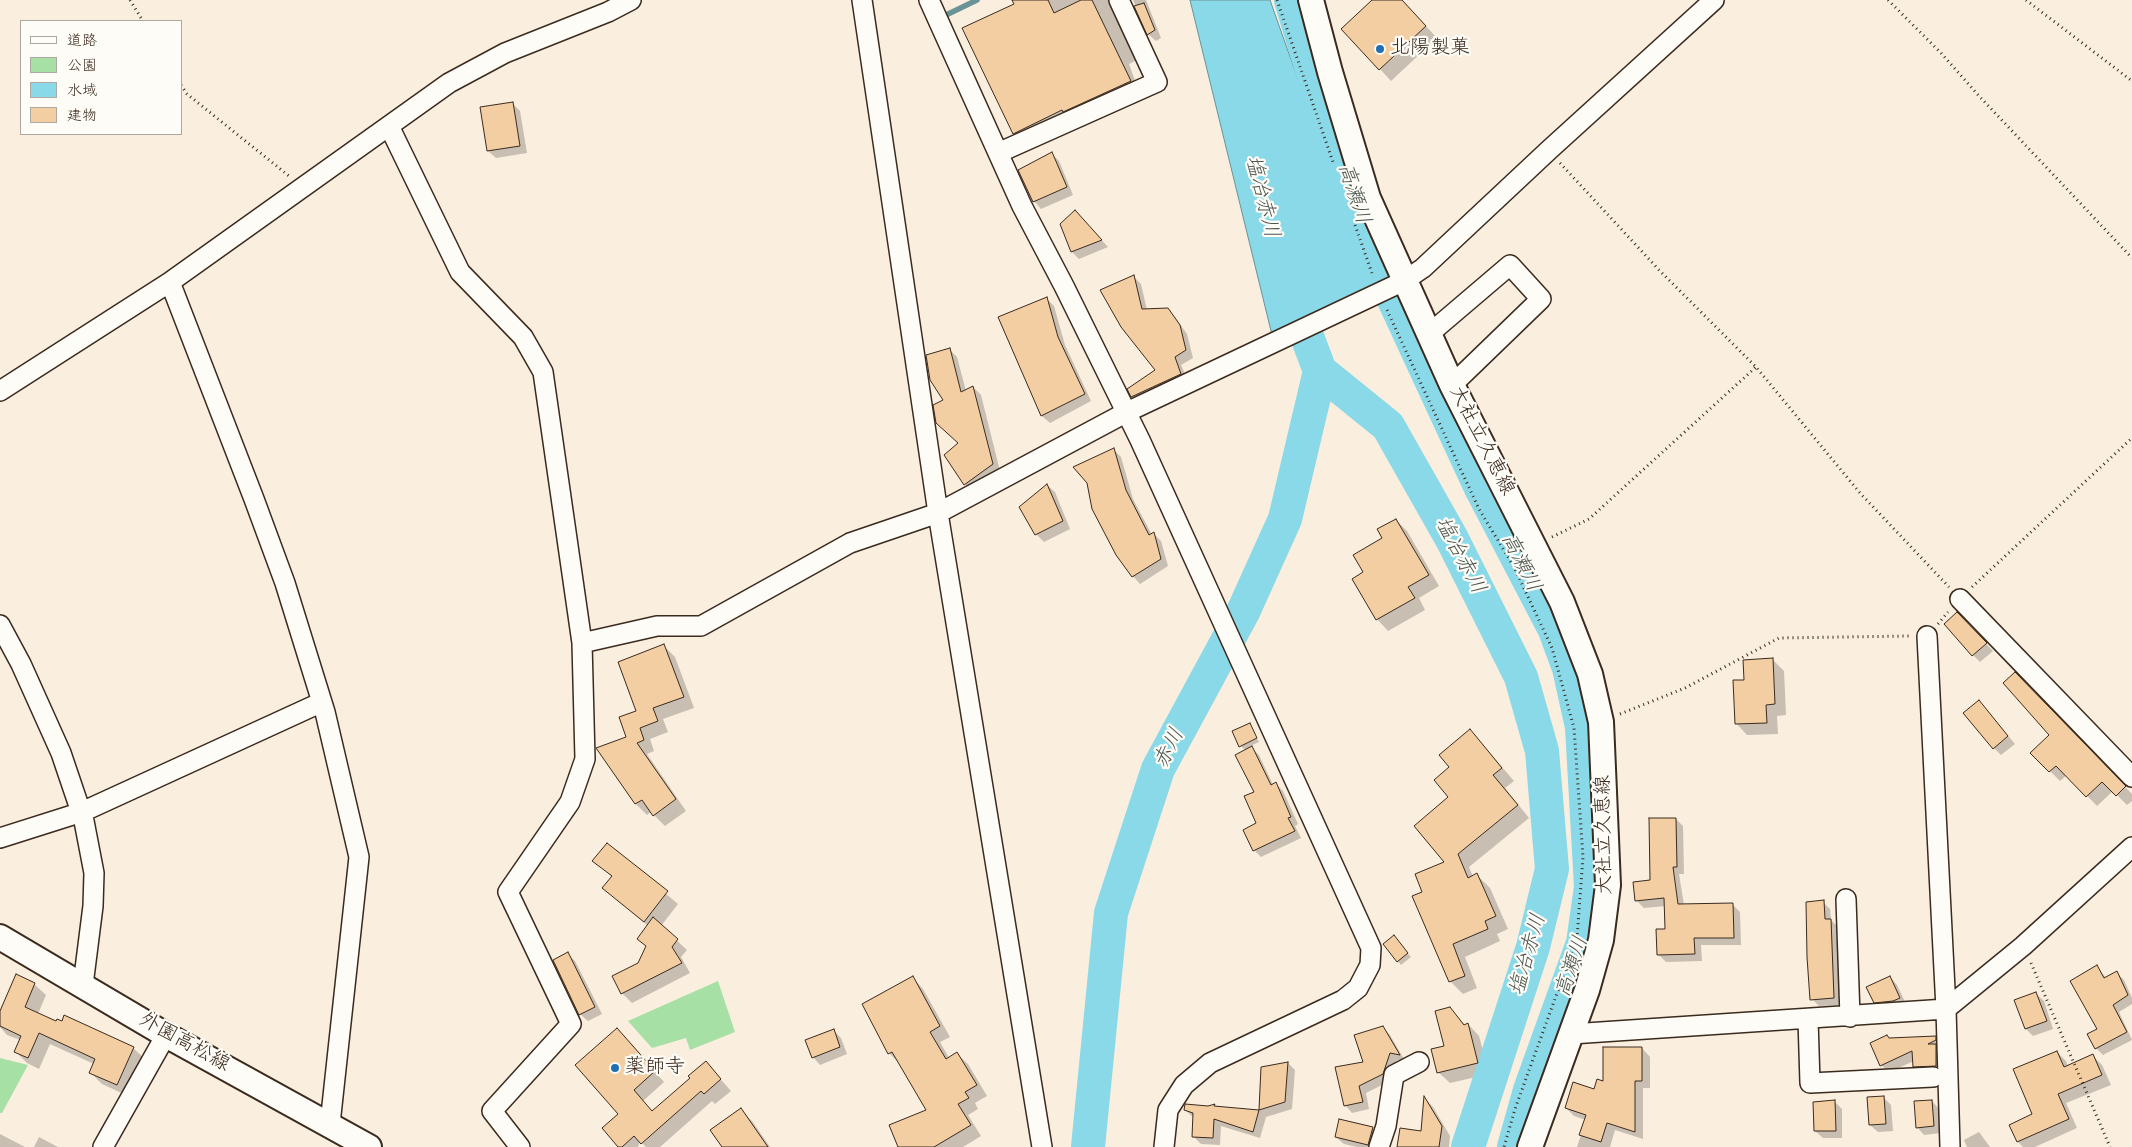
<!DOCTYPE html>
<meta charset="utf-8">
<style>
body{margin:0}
#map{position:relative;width:2132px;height:1147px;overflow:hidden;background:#faeede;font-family:Mynerve,"Klee One",sans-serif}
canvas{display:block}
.legend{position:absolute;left:20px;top:20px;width:162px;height:115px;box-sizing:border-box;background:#fdfcf7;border:1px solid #afa8a0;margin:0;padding:6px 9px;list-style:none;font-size:15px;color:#3b2a1e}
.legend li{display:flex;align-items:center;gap:10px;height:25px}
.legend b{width:25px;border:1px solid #afa8a0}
</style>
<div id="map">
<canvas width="2132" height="1147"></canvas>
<ul class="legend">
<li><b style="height:6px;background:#fdfcf7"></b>道路</li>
<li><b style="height:14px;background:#a6e0a5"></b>公園</li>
<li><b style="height:14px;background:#8ad9e8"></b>水域</li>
<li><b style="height:14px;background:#f2cea2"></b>建物</li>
</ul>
</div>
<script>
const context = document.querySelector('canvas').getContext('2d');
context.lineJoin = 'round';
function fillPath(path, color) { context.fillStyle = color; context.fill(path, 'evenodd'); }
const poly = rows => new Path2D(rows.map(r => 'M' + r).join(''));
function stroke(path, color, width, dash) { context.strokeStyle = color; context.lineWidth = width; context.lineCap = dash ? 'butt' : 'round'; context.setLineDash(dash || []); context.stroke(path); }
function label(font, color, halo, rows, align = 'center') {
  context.font = font + ' Mynerve,"Klee One",sans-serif'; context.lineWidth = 4.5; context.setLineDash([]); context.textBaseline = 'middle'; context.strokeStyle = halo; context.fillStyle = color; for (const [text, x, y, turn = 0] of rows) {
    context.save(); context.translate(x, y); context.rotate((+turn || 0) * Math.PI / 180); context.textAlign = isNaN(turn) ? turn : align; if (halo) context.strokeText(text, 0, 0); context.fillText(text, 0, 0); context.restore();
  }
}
fillPath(poly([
 [718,981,735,1032,690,1050,686,1038,652,1048,628,1021],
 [0,1058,28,1065,2,1113,0,1113]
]), '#a6e0a5');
const water = poly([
 [1190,0,1270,0,1372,289,1272,335,1190,0]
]);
fillPath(water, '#8ad9e8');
stroke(water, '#6a9397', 1);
fillPath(poly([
 [1014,0,1119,0,1137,60,1129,64,1138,89,1022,141,1014,133],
 [1133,0,1146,0,1161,38,1156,41,1148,34],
 [1374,0,1402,0,1437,38,1391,81,1380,69],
 [512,103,520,111,527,153,496,158,488,151,481,108],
 [1051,153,1059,161,1073,195,1041,209,1034,201],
 [1082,219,1108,247,1079,259,1072,252,1062,225],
 [1133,276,1141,284,1147,310,1168,309,1175,317,1187,334,1193,358,1181,365,1188,381,1140,403,1132,396,1157,371],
 [1047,299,1054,306,1065,345,1091,401,1050,423,1042,416,1022,372],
 [950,350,957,357,966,391,973,387,981,395,1000,471,972,491,965,484],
 [1114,450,1121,457,1133,499,1152,535,1154,534,1161,541,1168,566,1140,584,1133,576],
 [1047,485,1055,492,1070,529,1044,542,1036,534],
 [1396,520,1407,531,1439,586,1419,598,1425,610,1388,631,1377,619,1365,573],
 [1957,614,1993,651,1980,662,1973,655],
 [664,646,675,657,694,708,663,719,668,732,650,739,654,751,647,754,686,811,665,826,651,812,647,815,636,804,598,748,628,738],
 [1773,660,1784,671,1786,715,1777,716,1778,734,1747,735,1736,723,1745,681],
 [2015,674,2132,794,2132,801,2127,805,2113,791,2097,806,2067,775,2060,781,2032,753,2051,735],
 [1986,709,2015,744,2001,755,1994,748],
 [1249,724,1259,742,1250,746,1259,755,1273,785,1276,784,1283,791,1298,824,1295,826,1301,838,1261,857,1254,850,1258,824,1256,793,1246,751,1241,746],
 [1470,730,1514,781,1505,788,1529,818,1469,867,1473,877,1477,875,1490,888,1508,929,1497,934,1500,941,1465,957,1477,988,1463,994,1450,981,1424,892,1446,862,1451,767],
 [1676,819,1683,826,1684,874,1679,874,1684,905,1732,904,1740,912,1741,945,1701,945,1702,961,1666,962,1658,954,1666,930,1666,906,1644,908,1637,901,1651,882],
 [607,844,678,904,661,926,687,950,681,957,690,973,632,1003,622,993,647,947,648,926,604,888,612,877,594,860],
 [1823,902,1830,909,1831,920,1838,927,1840,1005,1819,1006,1812,999],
 [1397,940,1411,957,1401,965,1384,944],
 [568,954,575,961,602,1014,588,1021,580,1014],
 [2097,967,2106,978,2117,973,2124,980,2132,998,2132,1004,2119,1012,2132,1040,2103,1055,2096,1048,2099,1030],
 [1890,977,1897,985,1907,1006,1882,1009,1875,1002],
 [913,978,923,989,950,1037,940,1042,949,1058,957,1054,968,1064,987,1096,975,1103,978,1109,968,1115,981,1136,963,1147,899,1147,928,1110,900,1064,889,1053,863,1005],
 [34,984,46,995,38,1014,57,1023,133,1048,145,1059,128,1096,102,1084,90,1072,94,1064,50,1044,39,1069,27,1063,15,1051,20,1040,7,1035,0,1027,0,1014],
 [2036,994,2044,1001,2053,1029,2033,1036,2026,1029],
 [1450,1009,1466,1026,1468,1024,1479,1036,1489,1074,1450,1083,1438,1072,1445,1047],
 [1382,1027,1390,1035,1405,1061,1397,1060,1390,1081,1366,1093,1369,1109,1352,1113,1345,1105],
 [833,1030,841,1038,847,1054,820,1065,813,1057],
 [1935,1037,1942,1045,1943,1073,1921,1074,1914,1066,1914,1061,1889,1072,1881,1065,1890,1040],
 [627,1040,664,1082,643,1101,653,1112,716,1074,731,1091,715,1104,712,1101,660,1147,646,1147,640,1141,638,1147,620,1147,620,1114],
 [1642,1048,1650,1057,1650,1088,1643,1088,1643,1139,1615,1130,1610,1147,1577,1147,1586,1120,1574,1116,1566,1108,1604,1083],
 [2057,1052,2066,1061,2068,1067,2093,1056,2102,1065,2111,1085,2066,1103,2077,1128,2035,1147,2023,1147,2018,1142,2010,1126,2034,1115],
 [1288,1063,1295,1070,1292,1109,1266,1117,1260,1138,1221,1126,1220,1145,1201,1144,1193,1136,1194,1118,1185,1110,1214,1105,1217,1108,1260,1111,1263,1068],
 [1883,1097,1891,1105,1893,1131,1878,1132,1870,1125],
 [1425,1099,1433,1107,1450,1136,1449,1147,1398,1147,1422,1133],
 [1834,1101,1842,1109,1842,1138,1823,1138,1815,1131],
 [1932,1101,1939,1109,1941,1133,1924,1135,1917,1127],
 [740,1110,752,1121,770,1147,724,1147],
 [1372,1128,1380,1136,1377,1147,1357,1147,1344,1144,1336,1137],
 [1979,1132,1990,1147,1967,1147,1964,1140],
 [0,1134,25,1147,0,1147],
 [39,1137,58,1147,34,1147]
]), '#0003');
stroke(poly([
 [944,16,977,0]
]), '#6a9397', 5.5);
stroke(poly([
 [1291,0,1325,113,1372,252,1481,488,1555,630,1569,668,1582,727,1591,887,1583,943,1530,1090,1514,1147],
 [1291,294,1320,371,1388,426,1452,539,1521,677,1542,751,1552,869,1533,947,1468,1147],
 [1088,1147,1111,913,1158,769,1243,612,1285,519,1320,371]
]), '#8ad9e8', 34);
const building = poly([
 [1012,0,1048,0,1054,13,1081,0,1092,0,1131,81,1063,112,1062,110,1013,134,962,28,1014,4,1012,0],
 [1372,0,1402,0,1426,26,1379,70,1341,29,1372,0],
 [1144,3,1155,30,1147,35,1134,6,1144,3],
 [513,102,520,146,487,151,480,107,513,102],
 [1052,152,1067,187,1033,202,1018,170,1052,152],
 [1075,210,1102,240,1071,252,1060,224,1075,210],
 [1134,275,1142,309,1168,308,1180,325,1186,350,1175,357,1181,374,1131,397,1127,389,1155,370,1121,327,1100,290,1134,275],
 [1047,297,1058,337,1085,394,1041,416,998,317,1047,297],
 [950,348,961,392,973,386,993,464,964,485,944,455,958,443,936,423,933,405,943,400,930,380,926,355,950,348],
 [1114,448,1126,490,1149,535,1154,532,1161,559,1132,577,1116,555,1092,509,1087,483,1073,467,1114,448],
 [1047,484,1063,521,1035,535,1019,507,1047,484],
 [1396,519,1429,575,1408,587,1415,598,1376,620,1352,579,1363,572,1353,555,1382,538,1377,529,1396,519],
 [1957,612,1987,643,1972,656,1944,624,1957,612],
 [664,644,684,697,653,708,658,721,640,728,644,740,637,743,676,799,653,816,642,800,635,804,596,748,626,737,619,717,636,711,618,662,664,644],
 [1773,658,1775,704,1766,705,1767,723,1735,724,1733,680,1744,680,1743,660,1773,658],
 [2015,672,2126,786,2116,796,2102,782,2086,797,2056,766,2049,772,2030,753,2049,735,2003,683,2015,672],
 [1979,700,2008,736,1993,749,1963,713,1979,700],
 [1250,723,1257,738,1239,747,1232,731,1250,723],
 [1470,729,1502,768,1493,775,1518,805,1458,854,1468,878,1477,873,1496,916,1485,921,1488,929,1453,944,1465,976,1449,982,1412,896,1422,892,1415,874,1444,862,1414,826,1448,797,1434,780,1449,767,1439,755,1470,729],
 [1252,746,1271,785,1276,782,1291,817,1288,818,1295,831,1253,851,1243,830,1256,823,1244,796,1254,792,1235,755,1252,746],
 [1649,818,1676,818,1677,867,1673,867,1678,904,1733,903,1734,938,1694,938,1695,954,1657,955,1656,929,1665,929,1664,898,1635,901,1633,882,1650,880,1649,818],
 [607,843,668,891,644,922,602,888,612,876,592,861,607,843],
 [1824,900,1825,919,1831,919,1834,998,1810,1000,1807,957,1806,902,1824,900],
 [653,917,678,939,672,947,682,963,621,994,612,976,638,963,646,946,637,939,653,917],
 [1394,935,1408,953,1397,962,1383,944,1394,935],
 [568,952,595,1007,579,1015,553,960,568,952],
 [2097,965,2104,978,2117,971,2128,995,2113,1005,2127,1032,2095,1049,2087,1034,2097,1029,2070,981,2097,965],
 [16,974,35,983,25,1007,56,1021,57,1019,62,1021,64,1015,134,1047,117,1085,89,1073,95,1059,39,1033,28,1058,14,1052,21,1036,0,1026,0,1011,16,974],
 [913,976,940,1026,930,1032,946,1059,957,1052,977,1085,965,1092,969,1098,958,1104,971,1125,934,1147,898,1147,889,1125,926,1110,892,1052,888,1054,862,1004,913,976],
 [1890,976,1900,998,1893,1001,1874,1003,1866,987,1890,976],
 [2036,992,2047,1021,2025,1029,2014,1000,2036,992],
 [1450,1007,1464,1025,1468,1023,1478,1063,1437,1073,1431,1049,1444,1046,1435,1011,1450,1007],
 [1383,1026,1400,1055,1390,1053,1383,1074,1359,1086,1363,1102,1344,1106,1335,1067,1363,1062,1354,1035,1383,1026],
 [617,1028,655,1071,634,1090,652,1111,690,1078,688,1076,706,1061,721,1079,704,1094,701,1091,641,1144,634,1136,622,1147,618,1147,602,1128,618,1114,575,1065,617,1028],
 [834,1029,840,1047,812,1058,805,1040,834,1029],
 [1887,1035,1889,1038,1936,1036,1936,1040,1928,1044,1936,1044,1936,1066,1913,1067,1912,1051,1880,1066,1870,1043,1887,1035],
 [1603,1047,1642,1047,1642,1081,1635,1081,1635,1132,1607,1123,1601,1142,1579,1135,1586,1115,1565,1108,1573,1082,1594,1089,1597,1079,1603,1081,1603,1047],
 [2057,1051,2064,1067,2093,1054,2102,1075,2058,1094,2069,1119,2017,1142,2009,1125,2032,1114,2013,1069,2057,1051],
 [1288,1062,1285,1102,1259,1110,1261,1067,1288,1062],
 [1424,1096,1442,1126,1439,1147,1397,1147,1400,1128,1421,1131,1424,1096],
 [1884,1096,1886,1124,1869,1125,1867,1097,1884,1096],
 [1835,1100,1836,1131,1814,1131,1813,1102,1835,1100],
 [1932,1100,1934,1126,1916,1128,1914,1101,1932,1100],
 [1185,1104,1208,1106,1215,1104,1214,1106,1259,1110,1253,1132,1214,1119,1213,1138,1192,1137,1193,1113,1184,1110,1185,1104],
 [741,1108,768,1147,722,1147,710,1130,741,1108],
 [1339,1119,1373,1127,1368,1145,1335,1137,1339,1119]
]);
fillPath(building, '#f2cea2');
stroke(building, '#3b2a1e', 1);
const minor = poly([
 [862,0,938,513,1042,1147],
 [929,0,1022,206,1064,286,1140,440,1371,948,1370,965,1358,988,1343,1000,1210,1063,1184,1085,1168,1110,1164,1147],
 [389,126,460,272,523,337,543,372,582,643,585,759,570,802,508,892,571,1024,492,1111,520,1147],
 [998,153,1157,82,1119,0],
 [170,282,254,499,285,583,325,712,359,857,330,1124],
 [1429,334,1510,265,1541,299,1452,385],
 [0,391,170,282,449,83,505,53,608,12,631,0],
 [1960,599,2132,777],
 [0,625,21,664,61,753,84,821,94,873,93,906,83,985],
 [1927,636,1946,1009,1950,1147],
 [582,643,657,626,701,626,850,543,938,513,1127,412,1404,281,1423,268,1549,150,1714,0],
 [0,838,82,812,322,702],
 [1846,899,1850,1017],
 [1808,1019,1810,1083,1933,1077],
 [1571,1034,1946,1009,2023,946,2132,847],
 [103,1147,166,1035],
 [1379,1147,1386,1126,1394,1075,1419,1062]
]);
const major = poly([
 [1311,0,1330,72,1368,198,1452,385,1562,602,1590,674,1601,722,1608,885,1601,940,1587,990,1530,1147],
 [0,937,166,1035,369,1147]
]);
stroke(minor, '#3b2a1e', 22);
stroke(major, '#3b2a1e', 28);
stroke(poly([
 [130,0,143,21],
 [1277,0,1334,165],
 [1888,0,1941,53,1980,97,2132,258],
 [2026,0,2132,81],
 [181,85,187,94,289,176],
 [1560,163,1660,271,1756,367,1860,493,1949,587],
 [1355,225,1373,276],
 [1387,310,1479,509,1514,567,1552,648,1574,728,1583,857,1577,938,1515,1109,1504,1147],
 [1552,537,1589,519,1756,367],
 [1972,587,2132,438],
 [1938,624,1948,612],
 [1620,714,1685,688,1779,638,1909,636],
 [2031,963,2110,1147]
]), '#3b2a1e', 3, [1, 4]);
stroke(minor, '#fdfcf7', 19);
stroke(major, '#fdfcf7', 24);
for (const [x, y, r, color] of [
 [1380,49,5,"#1f6fb2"],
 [615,1068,5,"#1f6fb2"]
]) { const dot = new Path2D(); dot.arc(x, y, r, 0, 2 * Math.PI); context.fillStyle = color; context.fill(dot); stroke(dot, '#fdfcf7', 2); }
label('20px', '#3b2a1e', '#fdfcf7', [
 ["北陽製菓",1390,49],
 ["薬師寺",625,1068]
], 'left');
label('20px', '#3b2a1e', '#fdfcf7', [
 ["大社立久恵線",1481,441,63],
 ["大社立久恵線",1605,835,-91],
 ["外園高松線",184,1043,29]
]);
label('italic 21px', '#4f5650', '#fdfcf7', [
 ["高瀬川",1353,194,72],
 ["塩冶赤川",1261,197,76],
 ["塩冶赤川",1459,556,62],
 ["高瀬川",1520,563,63],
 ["赤川",1170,749,-63],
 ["塩冶赤川",1529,955,-74],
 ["高瀬川",1573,967,-72]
]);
</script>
